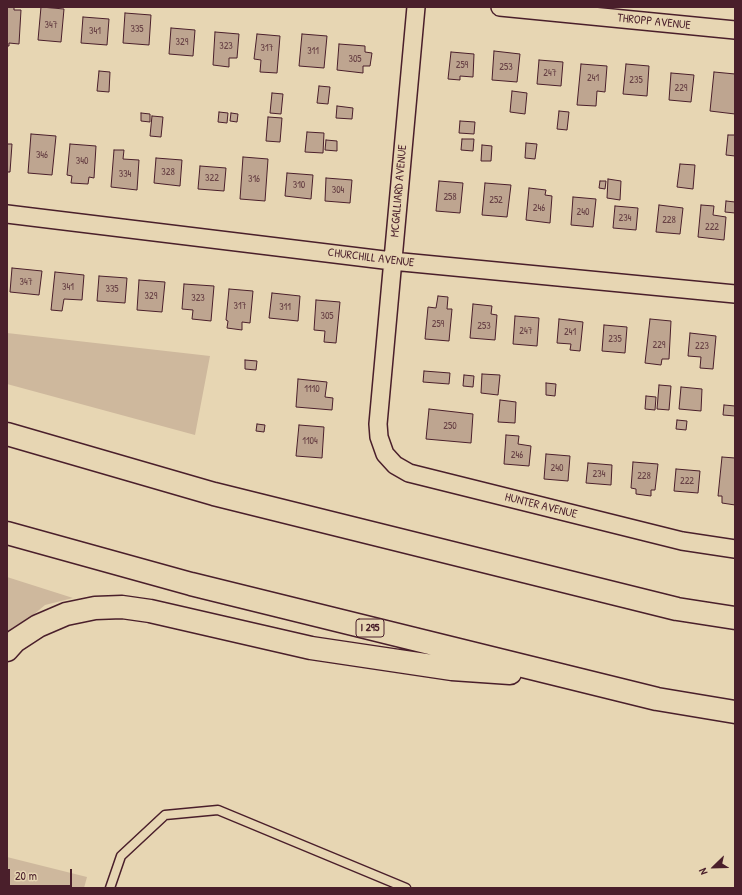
<!DOCTYPE html>
<style>
body{margin:0}
#map{position:relative;width:742px;height:895px;overflow:hidden;background:#e7d6b3;font-family:"Patrick Hand",sans-serif}
canvas{display:block}
.frame{position:absolute;inset:0;border:8px solid #4a1f2b;pointer-events:none}
.north{position:absolute;left:694px;top:847px;width:40px;height:40px;-webkit-text-stroke:3px #e7d6b3;paint-order:stroke;rotate:247deg;font-size:11px;font-weight:700;line-height:16px;text-align:center;color:#4a1f2b}
.north::after{content:'';display:block;margin:auto;width:14px;height:18px;background:#4a1f2b;clip-path:polygon(50% 0,100% 100%,50% 72%,0 100%)}
.scale{position:absolute;left:8px;top:869px;width:64px;height:18px;box-sizing:border-box;border:2px solid #4a1f2b;border-top:0;padding-left:5px;font-size:12px;line-height:14px;white-space:nowrap;color:#4a1f2b;-webkit-text-stroke:3px #e7d6b3;paint-order:stroke}
</style>
<div id="map">
<canvas width="742" height="895"></canvas>
<div class="frame"></div>
<div class="north">N</div>
<div class="scale">20 m</div>
</div>
<script>
const context = document.querySelector('canvas').getContext('2d');
context.lineJoin = 'round';
function fillPath(path, color) { context.fillStyle = color; context.fill(path, 'evenodd'); }
const poly = rows => new Path2D(rows.map(r => 'M' + r).join(''));
function stroke(path, color, width, dash) { context.strokeStyle = color; context.lineWidth = width; context.lineCap = dash ? 'butt' : 'round'; context.setLineDash(dash || []); context.stroke(path); }
function label(font, color, halo, rows, align = 'center') {
  context.font = font + ' "Patrick Hand",sans-serif'; context.lineWidth = 3; context.setLineDash([]); context.textBaseline = 'middle'; context.strokeStyle = halo; context.fillStyle = color; for (const [text, x, y, turn = 0] of rows) {
    context.save(); context.translate(x, y); context.rotate((+turn || 0) * Math.PI / 180); context.textAlign = isNaN(turn) ? turn : align; if (halo) context.strokeText(text, 0, 0); context.fillText(text, 0, 0); context.restore();
  }
}
fillPath(poly([
 [7,333,210,356,195,435,7,384],
 [7,577,73,598,45,605,7,637],
 [7,857,87,877,84,888,7,888]
]), '#ceb89d');
const building = poly([
 [7,7,14,7,14,10,21,10,19,44,9,43,9,46,7,46,7,7],
 [41,7,64,9,61,42,38,40,41,7],
 [125,13,151,15,149,45,123,43,125,13],
 [83,17,109,19,107,45,81,43,83,17],
 [171,28,195,30,193,56,169,54,171,28],
 [215,32,239,34,237,58,229,58,229,67,213,65,215,32],
 [257,34,280,36,277,73,260,72,261,60,254,59,257,34],
 [302,34,327,36,324,68,299,66,302,34],
 [339,44,365,46,365,52,372,53,370,66,363,66,363,73,337,70,339,44],
 [494,51,520,54,517,82,492,80,494,51],
 [451,52,474,54,473,77,460,76,460,80,448,79,451,52],
 [539,60,563,62,561,86,537,84,539,60],
 [581,64,607,66,605,92,597,91,596,106,577,105,581,64],
 [626,64,649,66,647,96,623,94,626,64],
 [99,71,110,72,109,92,97,91,99,71],
 [714,72,735,74,735,114,710,111,714,72],
 [671,73,694,75,691,102,669,100,671,73],
 [319,86,330,87,328,104,317,103,319,86],
 [512,91,527,93,525,114,510,112,512,91],
 [272,93,283,94,281,114,270,113,272,93],
 [337,106,353,108,352,119,336,118,337,106],
 [559,111,569,112,567,130,557,129,559,111],
 [219,112,228,113,227,123,218,122,219,112],
 [141,113,150,114,150,122,141,121,141,113],
 [231,113,238,114,237,122,230,121,231,113],
 [152,116,163,117,161,137,150,136,152,116],
 [268,117,282,118,280,142,266,141,268,117],
 [460,121,475,122,474,134,459,133,460,121],
 [307,132,324,133,323,153,305,152,307,132],
 [31,134,56,136,52,175,28,173,31,134],
 [728,135,735,135,735,156,726,155,728,135],
 [462,139,474,139,473,151,461,150,462,139],
 [326,140,337,141,337,151,325,150,326,140],
 [526,143,537,144,535,159,525,158,526,143],
 [7,144,12,144,10,172,7,172,7,144],
 [70,144,96,146,94,178,89,177,88,184,71,183,72,176,67,175,70,144],
 [482,145,492,146,491,161,481,161,482,145],
 [114,150,124,150,123,159,139,160,137,190,111,187,114,150],
 [243,157,268,159,265,201,240,199,243,157],
 [156,158,182,160,180,186,154,183,156,158],
 [680,164,695,165,693,189,677,187,680,164],
 [200,166,226,168,224,191,198,189,200,166],
 [287,173,313,175,311,199,285,196,287,173],
 [326,178,352,180,350,203,325,201,326,178],
 [608,179,621,181,620,200,607,198,608,179],
 [439,181,463,183,460,213,436,211,439,181],
 [600,181,606,181,605,189,599,188,600,181],
 [485,183,511,185,507,217,482,215,485,183],
 [529,188,546,190,545,195,552,196,550,223,526,220,529,188],
 [573,197,596,199,593,227,571,225,573,197],
 [726,201,735,202,735,213,725,212,726,201],
 [659,205,683,208,680,234,656,232,659,205],
 [701,205,714,206,713,215,726,217,724,240,698,237,701,205],
 [615,206,638,208,636,230,613,228,615,206],
 [12,268,42,271,39,295,10,292,12,268],
 [55,272,84,275,82,300,64,299,62,311,51,310,55,272],
 [99,276,127,278,125,303,97,301,99,276],
 [139,280,165,282,162,312,137,310,139,280],
 [184,284,214,286,211,321,192,319,193,310,182,309,184,284],
 [229,289,253,291,250,323,242,322,242,330,227,328,228,321,226,320,229,289],
 [272,293,300,296,298,321,269,318,272,293],
 [438,296,448,297,447,309,452,309,449,341,425,339,428,307,436,308,438,296],
 [316,300,340,302,336,343,324,342,325,331,314,330,316,300],
 [473,304,492,306,491,314,497,315,495,340,470,338,473,304],
 [515,316,539,318,537,346,513,344,515,316],
 [559,319,583,322,580,351,570,350,571,344,557,343,559,319],
 [650,319,671,321,669,359,662,359,661,365,645,363,650,319],
 [604,325,627,327,625,353,602,351,604,325],
 [690,333,716,336,713,369,700,368,701,357,688,356,690,333],
 [245,360,257,361,256,370,245,369,245,360],
 [424,371,450,373,449,384,423,382,424,371],
 [482,374,500,375,498,395,481,393,482,374],
 [464,375,474,376,473,387,463,386,464,375],
 [298,379,327,382,325,397,333,398,332,410,296,407,298,379],
 [546,383,556,384,555,396,546,395,546,383],
 [659,385,671,386,669,410,657,409,659,385],
 [681,387,702,389,701,411,679,409,681,387],
 [646,396,656,397,655,410,645,409,646,396],
 [500,400,516,402,515,423,498,422,500,400],
 [724,405,735,406,735,416,723,415,724,405],
 [429,409,473,414,471,443,426,439,429,409],
 [677,420,687,421,686,430,676,429,677,420],
 [257,424,265,425,264,432,256,431,257,424],
 [299,425,324,427,322,458,296,456,299,425],
 [506,435,519,436,518,444,531,446,529,466,504,464,506,435],
 [546,454,570,456,568,481,544,479,546,454],
 [722,457,735,458,735,505,722,503,722,496,718,496,722,457],
 [633,462,658,464,655,490,651,490,651,496,636,494,636,489,631,488,633,462],
 [588,463,612,465,611,485,586,483,588,463],
 [676,469,700,471,698,493,674,491,676,469]
]);
fillPath(building, '#bea590');
stroke(building, '#4a1f2b', 1);
const lane = poly([
 [110,888,121,856,165,815,218,810,406,888]
]);
const street = poly([
 [416,7,378,424,379,437,385,454,395,465,409,473,682,541,735,549],
 [500,7,735,30],
 [7,214,392,261,735,294]
]);
const highway = poly([
 [7,434,214,494,677,609,735,618],
 [7,533,191,584,657,699,735,712],
 [7,650,15,641,38,626,66,614,95,608,122,607,150,611,311,648,452,669,510,673]
]);
stroke(lane, '#4a1f2b', 11);
stroke(street, '#4a1f2b', 20);
stroke(highway, '#4a1f2b', 25);
stroke(lane, '#e7d6b3', 8);
stroke(street, '#e7d6b3', 17);
stroke(highway, '#e7d6b3', 22);
label('10px', '#674044', null, [
 ["347",51,25],
 ["335",137,29],
 ["341",95,31],
 ["329",182,42],
 ["323",226,46],
 ["317",267,48],
 ["311",313,51],
 ["305",355,59],
 ["259",462,65],
 ["253",506,67],
 ["247",550,73],
 ["241",593,78],
 ["235",636,80],
 ["229",681,88],
 ["346",42,155],
 ["340",82,161],
 ["328",168,172],
 ["334",125,174],
 ["322",212,178],
 ["316",254,179],
 ["310",299,185],
 ["304",338,190],
 ["258",450,197],
 ["252",496,200],
 ["246",539,208],
 ["240",583,212],
 ["234",625,218],
 ["228",669,220],
 ["222",712,227],
 ["347",26,282],
 ["341",68,287],
 ["335",112,289],
 ["329",151,296],
 ["323",198,298],
 ["317",240,306],
 ["311",285,307],
 ["305",327,316],
 ["259",438,324],
 ["253",484,326],
 ["247",526,331],
 ["241",570,332],
 ["235",615,339],
 ["229",659,345],
 ["223",702,346],
 ["1110",312,389],
 ["250",450,426],
 ["1104",310,441],
 ["246",517,455],
 ["240",557,468],
 ["234",599,474],
 ["228",644,476],
 ["222",687,481]
]);
for (const [x, y, w] of [
 [370,628,28]
]) { const box = new Path2D(); box.roundRect(x - w / 2, y - 9, w, 18, 3); context.fillStyle = '#e7d6b3'; context.fill(box); stroke(box, '#4a1f2b', 1); }
label('bold 11px', '#4a1f2b', null, [
 ["I 295",370,628]
]);
label('12px', '#4a1f2b', '#e7d6b3', [
 ["THROPP AVENUE",654,22,6],
 ["MCGALLIARD AVENUE",399,191,-85],
 ["CHURCHILL AVENUE",371,258,7],
 ["HUNTER AVENUE",541,506,14]
]);
</script>
